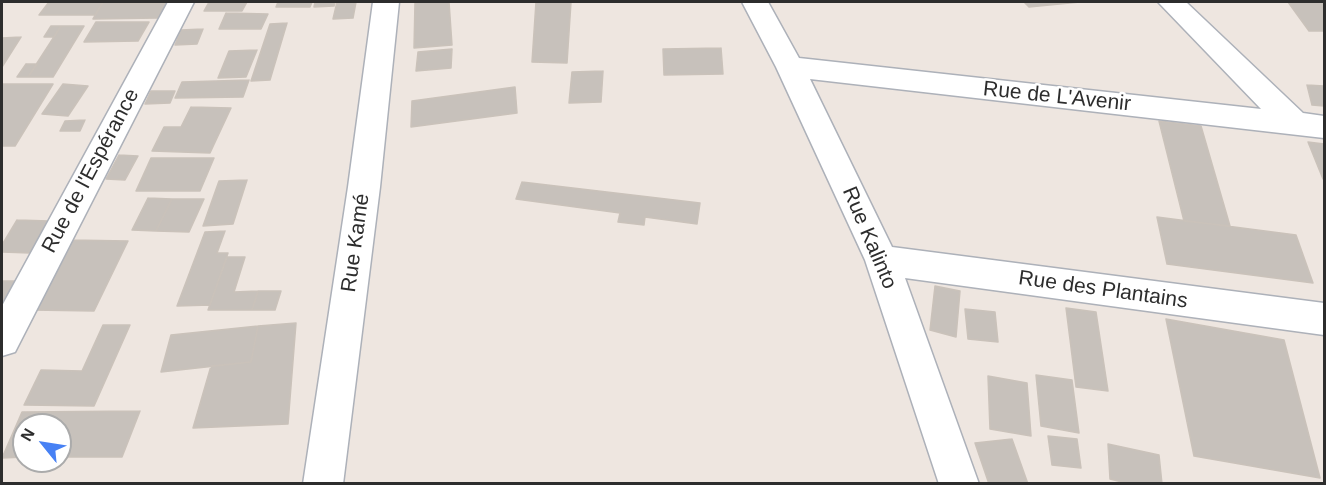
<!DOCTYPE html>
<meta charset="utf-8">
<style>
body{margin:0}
#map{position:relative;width:1326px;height:485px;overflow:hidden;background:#eee6e0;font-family:Helvetica,sans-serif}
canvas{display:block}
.frame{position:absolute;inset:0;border:3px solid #2d2d2d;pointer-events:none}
.north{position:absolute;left:12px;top:413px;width:60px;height:60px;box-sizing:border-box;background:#fff;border:2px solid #ababab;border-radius:50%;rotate:300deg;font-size:16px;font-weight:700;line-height:24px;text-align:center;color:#2d2d2d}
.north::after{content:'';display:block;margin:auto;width:21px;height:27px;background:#4781f4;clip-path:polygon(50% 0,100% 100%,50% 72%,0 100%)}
</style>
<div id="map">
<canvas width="1326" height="485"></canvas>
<div class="frame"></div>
<div class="north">N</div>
</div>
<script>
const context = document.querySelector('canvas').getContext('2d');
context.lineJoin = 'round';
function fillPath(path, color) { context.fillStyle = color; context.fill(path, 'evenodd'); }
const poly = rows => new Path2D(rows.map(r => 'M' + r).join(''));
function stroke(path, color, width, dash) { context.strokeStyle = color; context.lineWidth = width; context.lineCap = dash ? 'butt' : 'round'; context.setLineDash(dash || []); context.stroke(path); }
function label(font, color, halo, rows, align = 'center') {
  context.font = font + ' Helvetica,sans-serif'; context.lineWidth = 5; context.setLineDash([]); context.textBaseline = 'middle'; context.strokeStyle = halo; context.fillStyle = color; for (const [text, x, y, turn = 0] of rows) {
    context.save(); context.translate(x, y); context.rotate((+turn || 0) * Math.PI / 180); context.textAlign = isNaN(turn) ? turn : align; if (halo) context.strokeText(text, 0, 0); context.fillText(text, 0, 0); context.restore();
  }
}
const building = poly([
 [49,2,103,2,95,15,39,15,49,2],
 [103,2,127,3,167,3,158,18,93,19,103,2],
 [209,2,247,2,242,11,204,11,209,2],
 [278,2,312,2,310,7,276,7,278,2],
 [315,2,335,2,334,6,314,7,315,2],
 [337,2,356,2,353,18,333,19,337,2],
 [415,2,449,2,452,45,414,48,415,2],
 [536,2,571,2,567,63,532,62,536,2],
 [1024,2,1080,2,1029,7,1024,2],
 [1288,2,1324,2,1324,31,1309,31,1288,2],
 [226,13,268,14,261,29,219,29,226,13],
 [96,22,149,22,138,41,84,42,96,22],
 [287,23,270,80,251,81,270,24,287,23],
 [51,26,61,26,54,37,44,37,51,26],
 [61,26,84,26,53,77,28,77,61,26],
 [203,29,197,44,175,45,181,30,203,29],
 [21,37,2,67,2,38,21,37],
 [721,48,723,74,664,75,663,49,721,48],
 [452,49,451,68,416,71,418,52,452,49],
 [257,50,246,77,218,78,229,51,257,50],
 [26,64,37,64,28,77,17,77,26,64],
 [603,71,601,102,569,103,572,72,603,71],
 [249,80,243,97,175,98,182,82,249,80],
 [2,84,53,84,15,146,2,146,2,84],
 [63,84,88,86,68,116,42,114,63,84],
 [1307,85,1324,86,1324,106,1312,105,1307,85],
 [515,87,517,113,411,127,412,101,515,87],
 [151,91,175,91,170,103,145,104,151,91],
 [191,107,231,108,210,153,152,151,164,127,181,127,191,107],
 [85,120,80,131,60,131,65,121,85,120],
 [1159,121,1201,126,1230,226,1184,221,1159,121],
 [1308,142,1324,144,1324,179,1323,179,1308,142],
 [119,155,138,156,125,180,106,179,119,155],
 [151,158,214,158,200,191,136,191,151,158],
 [247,180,233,224,203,226,219,181,247,180],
 [522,182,700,203,697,224,645,217,644,225,618,222,620,213,516,199,522,182],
 [148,198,172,199,156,231,132,230,148,198],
 [172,199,204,199,189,232,156,231,172,199],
 [1157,217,1296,235,1313,283,1167,264,1157,217],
 [17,220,49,221,30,253,2,252,2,245,17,220],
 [225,231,217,253,228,253,210,305,177,306,205,232,225,231],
 [70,240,128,241,94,311,32,310,70,240],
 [227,257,245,257,234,292,258,291,252,310,208,310,227,257],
 [2,281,17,281,2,309,2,281],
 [935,286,960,291,956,337,930,330,935,286],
 [258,291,281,291,275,310,252,310,258,291],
 [1066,308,1096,312,1108,391,1076,387,1066,308],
 [965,309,995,312,998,342,968,339,965,309],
 [1166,319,1284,340,1320,478,1194,456,1166,319],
 [296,323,288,424,193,428,211,366,251,362,258,326,296,323],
 [103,325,130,325,94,406,24,405,41,370,82,371,103,325],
 [258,326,251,362,161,372,171,335,258,326],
 [1036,375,1072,380,1079,433,1041,426,1036,375],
 [988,376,1027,383,1031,436,990,429,988,376],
 [140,411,122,457,60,457,60,425,24,425,24,457,2,458,22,412,140,411],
 [1048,436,1077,439,1081,468,1052,465,1048,436],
 [1012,439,1028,484,989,484,975,443,1012,439],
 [1108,444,1159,455,1162,484,1130,484,1110,479,1108,444]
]);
fillPath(building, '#c7c1bb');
stroke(building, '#cac2ba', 1.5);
const minor = poly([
 [168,2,194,2,15,352,2,356,2,306,168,2],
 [373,2,399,2,380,187,343,484,303,484,348,187,373,2],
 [742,2,768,2,799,58,1261,109,1158,2,1186,2,1303,113,1324,116,1324,138,810,79,892,247,1324,303,1324,335,905,278,979,484,939,484,865,260,776,67,742,2]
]);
stroke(minor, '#adb1b9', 3);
fillPath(minor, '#fff');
label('21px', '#2d2d2d', '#fff', [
 ["Rue de L'Avenir",1057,97,6],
 ["Rue de l'Espérance",91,171,-62],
 ["Rue Kalinto",869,238,67],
 ["Rue Kamé",356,243,-82],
 ["Rue des Plantains",1103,290,8]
]);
</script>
